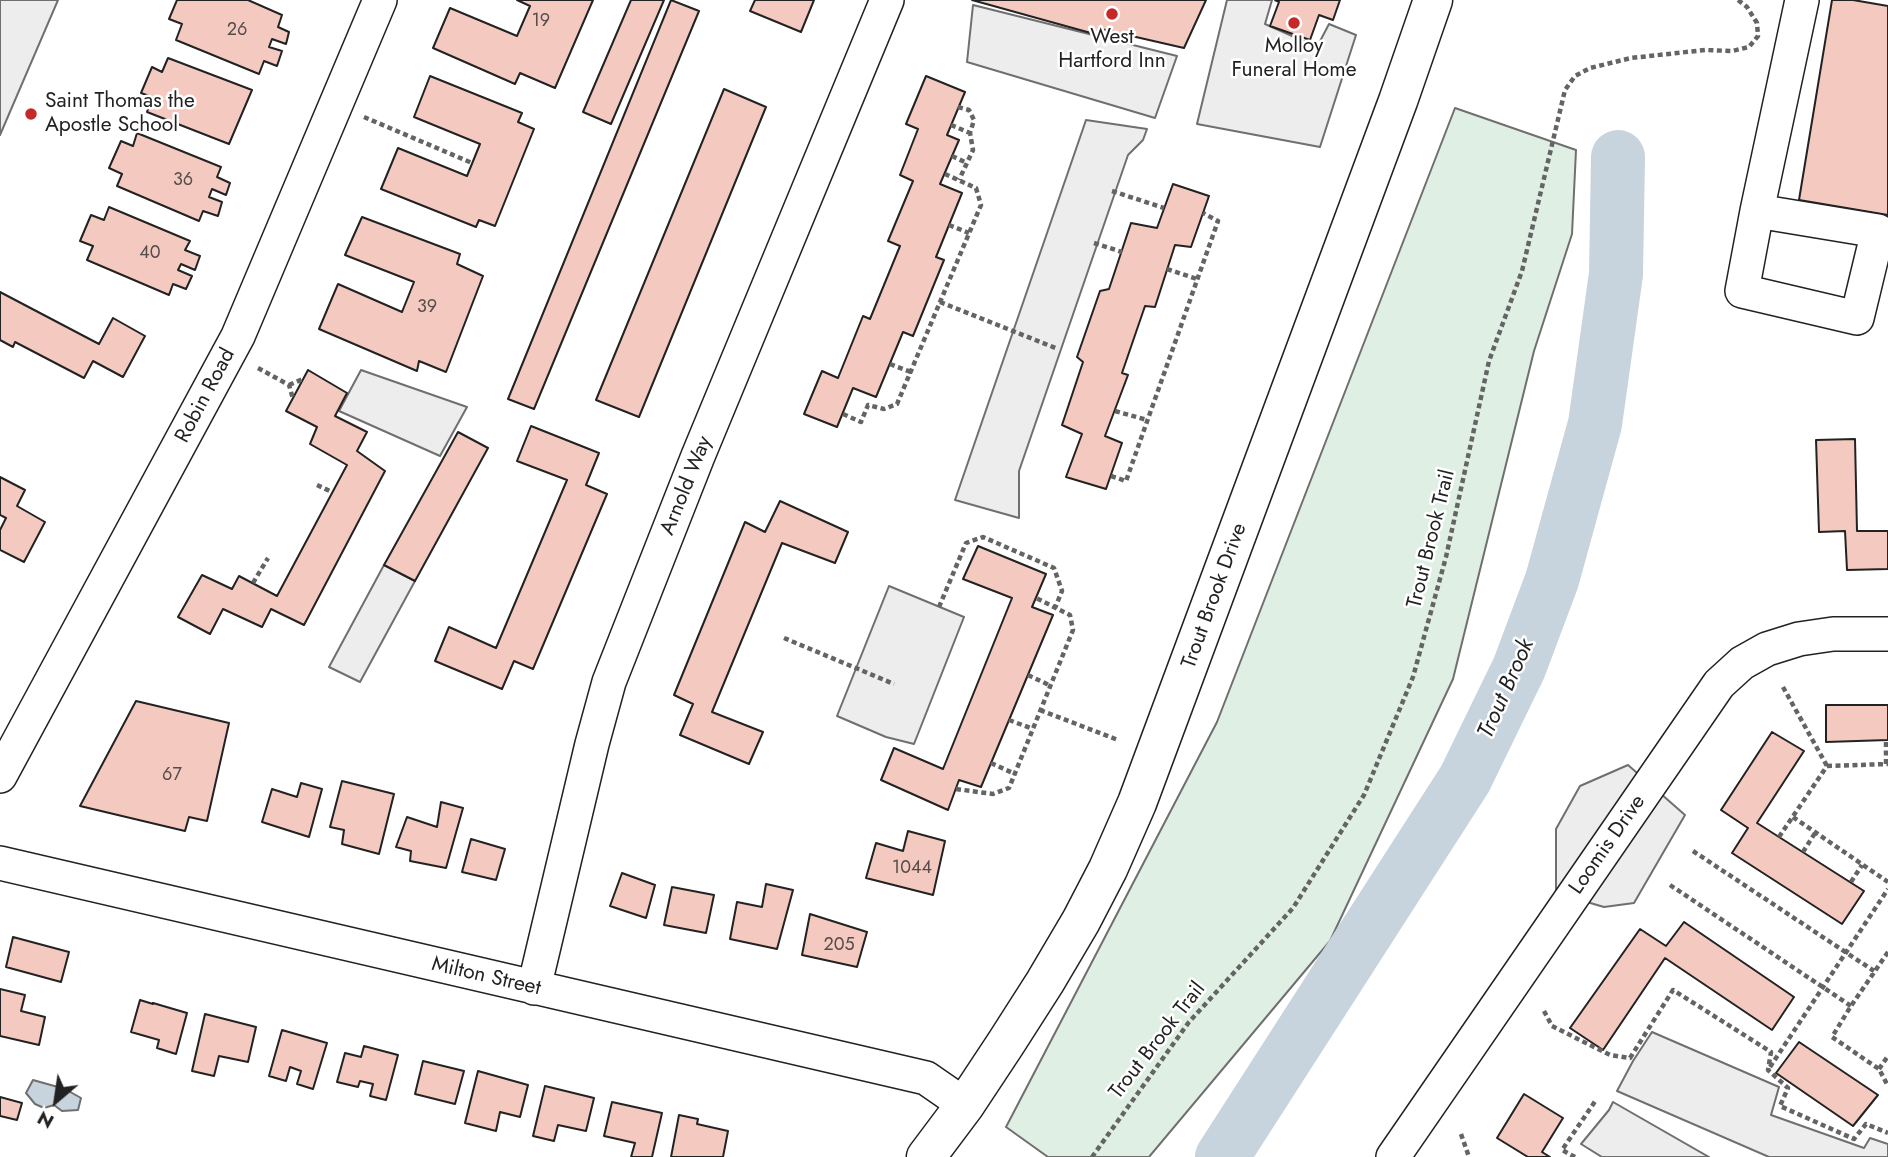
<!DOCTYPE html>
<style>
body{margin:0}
#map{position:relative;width:1888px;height:1157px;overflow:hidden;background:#fff;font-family:Jost,sans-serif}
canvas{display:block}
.north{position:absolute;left:21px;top:1066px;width:70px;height:70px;-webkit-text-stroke:5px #fff;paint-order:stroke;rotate:209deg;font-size:19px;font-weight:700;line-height:28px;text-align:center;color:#222}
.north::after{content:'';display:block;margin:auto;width:24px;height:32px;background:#222;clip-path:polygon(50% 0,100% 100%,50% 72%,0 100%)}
</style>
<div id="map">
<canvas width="1888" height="1157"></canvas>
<div class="north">N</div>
</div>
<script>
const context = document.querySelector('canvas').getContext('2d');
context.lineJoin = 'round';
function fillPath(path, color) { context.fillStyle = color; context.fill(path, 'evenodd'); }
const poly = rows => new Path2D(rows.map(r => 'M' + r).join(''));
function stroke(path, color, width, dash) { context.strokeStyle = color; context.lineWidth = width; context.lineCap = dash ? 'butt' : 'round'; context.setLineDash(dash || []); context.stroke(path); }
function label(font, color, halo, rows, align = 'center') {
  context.font = font + ' Jost,sans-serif'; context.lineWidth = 5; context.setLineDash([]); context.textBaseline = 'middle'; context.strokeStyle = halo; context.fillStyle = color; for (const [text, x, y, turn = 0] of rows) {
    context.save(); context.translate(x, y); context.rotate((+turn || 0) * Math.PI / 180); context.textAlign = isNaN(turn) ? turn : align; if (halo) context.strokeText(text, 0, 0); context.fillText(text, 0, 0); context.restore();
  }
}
const green = poly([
 [1455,108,1576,150,1572,234,1534,351,1453,679,1330,941,1149,1157,1048,1157,1006,1127,1217,722,1455,108]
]);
fillPath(green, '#e0efe3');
stroke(green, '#6f6f6f', 2);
const parking = poly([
 [0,0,58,0,0,135,0,0],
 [1227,0,1272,0,1265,24,1317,47,1329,24,1356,35,1320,147,1197,124,1227,0],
 [973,5,1177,56,1155,118,967,62,973,5],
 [1086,120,1147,129,1143,140,1128,155,1019,471,1019,518,955,500,1086,120],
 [361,370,467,407,440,456,339,411,361,370],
 [384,565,415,581,360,682,329,667,384,565],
 [889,586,964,617,914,744,886,737,837,716,889,586],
 [1628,765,1685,815,1634,903,1604,907,1556,893,1556,829,1580,786,1628,765],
 [1652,1032,1779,1087,1771,1115,1864,1148,1870,1138,1888,1144,1888,1157,1769,1157,1617,1091,1633,1061,1652,1032],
 [1613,1102,1709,1157,1602,1157,1581,1144,1609,1110,1613,1102]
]);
fillPath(parking, '#ededed');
stroke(parking, '#6f6f6f', 2);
const water = poly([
 [33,1080,65,1089,81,1098,78,1110,62,1111,54,1105,44,1108,35,1104,26,1093,33,1080]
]);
fillPath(water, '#c7d3dd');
stroke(water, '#6f6f6f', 2);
stroke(poly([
 [1222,1157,1465,779,1519,668,1552,580,1595,424,1616,274,1618,157]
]), '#c7d3dd', 54);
const building = poly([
 [177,0,248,0,282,15,278,27,289,32,286,44,272,39,269,47,282,51,277,66,264,61,259,74,176,40,182,24,169,19,177,0],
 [517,0,593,0,555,88,520,73,515,84,433,48,450,8,517,36,530,6,517,0],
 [631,0,664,0,611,124,583,112,631,0],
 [671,0,699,11,534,409,508,399,671,0],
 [755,0,814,0,801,32,750,11,755,0],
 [972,0,1206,0,1184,48,1101,29,1098,35,972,0],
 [1275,0,1340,0,1333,20,1319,15,1310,40,1270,26,1279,2,1275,0],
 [1832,0,1853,0,1888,6,1888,215,1799,200,1832,0],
 [168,58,252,90,229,144,147,112,152,97,141,93,152,67,162,72,168,58],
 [430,76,522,113,518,122,534,129,495,226,479,220,476,227,381,189,398,148,467,176,480,144,414,117,430,76],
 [926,76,965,92,947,135,959,140,940,184,962,193,936,257,944,260,913,336,903,332,876,397,853,388,837,427,804,414,822,371,838,378,863,316,870,319,900,246,888,241,913,181,900,175,918,129,906,124,926,76],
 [724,89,766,107,639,417,596,400,724,89],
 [137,133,221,167,217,177,230,183,226,195,212,189,209,197,222,202,218,216,203,211,199,221,117,186,122,174,109,168,121,141,133,146,137,133],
 [1173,184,1209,196,1191,247,1175,245,1155,307,1145,306,1122,373,1128,375,1105,436,1122,443,1106,489,1066,477,1082,434,1062,425,1083,362,1077,357,1100,291,1109,289,1131,223,1157,228,1173,184],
 [109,207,190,241,185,250,200,256,195,270,181,264,178,270,192,276,186,289,173,284,169,295,87,260,93,246,80,241,91,215,104,220,109,207],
 [362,217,460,254,457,264,483,276,446,372,419,361,417,371,319,329,338,284,402,312,414,282,345,255,362,217],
 [0,292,99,344,113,318,145,336,123,377,93,361,84,378,15,342,13,347,0,340,0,292],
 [308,370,347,393,335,416,367,432,357,451,385,471,304,625,271,609,262,627,223,609,210,634,178,617,202,575,232,589,239,576,277,596,347,465,310,444,317,427,286,411,308,370],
 [531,426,599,453,586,485,607,494,533,669,514,661,502,689,435,661,449,627,496,648,567,480,517,461,531,426],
 [458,432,488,448,415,581,384,565,458,432],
 [1855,439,1857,531,1888,531,1888,569,1847,570,1845,531,1819,532,1816,440,1855,439],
 [0,477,25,490,17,506,45,522,24,562,0,550,0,530,6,518,0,515,0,477],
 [780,501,848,532,835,563,782,543,712,712,763,732,749,764,680,735,693,704,674,695,745,522,765,532,780,501],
 [978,546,1046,574,1032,607,1053,615,981,787,959,780,948,810,881,780,894,748,943,769,1012,598,963,579,978,546],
 [136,701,229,723,207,821,189,817,185,831,80,806,136,701],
 [1826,705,1888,705,1888,740,1826,742,1826,705],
 [1772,732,1804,751,1757,823,1864,891,1842,924,1732,853,1748,828,1721,810,1772,732],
 [342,781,394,794,379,854,342,844,344,830,330,827,342,781],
 [301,783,322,789,309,837,262,822,272,789,297,797,301,783],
 [441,802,463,808,446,868,410,861,411,851,396,847,407,817,437,827,441,802],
 [908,831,945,841,933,895,866,878,876,843,903,851,908,831],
 [471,839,505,849,496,880,462,872,471,839],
 [622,873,655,885,646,918,610,906,622,873],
 [766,884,793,890,777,949,730,939,737,902,762,907,766,884],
 [672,887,714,895,706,933,664,925,672,887],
 [810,914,867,932,857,967,802,955,810,914],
 [1684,922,1794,997,1772,1030,1665,958,1603,1050,1570,1028,1640,929,1666,946,1684,922],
 [13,937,69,952,61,982,6,967,13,937],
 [0,989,25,995,21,1011,45,1017,39,1045,0,1036,0,989],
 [140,1000,153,1004,153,1003,187,1013,176,1054,157,1048,159,1040,131,1032,140,1000],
 [205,1014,256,1027,248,1062,219,1056,214,1076,192,1071,205,1014],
 [282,1030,327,1043,313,1089,297,1084,301,1071,290,1067,286,1081,269,1076,282,1030],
 [1799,1042,1878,1095,1853,1126,1776,1073,1799,1042],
 [364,1046,398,1055,386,1100,370,1096,373,1084,360,1081,358,1087,337,1082,345,1053,361,1057,364,1046],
 [423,1061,464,1071,455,1104,415,1094,423,1061],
 [478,1071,528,1085,520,1117,500,1112,496,1131,465,1123,478,1071],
 [545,1086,594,1098,586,1131,558,1125,554,1141,533,1136,545,1086],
 [1524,1094,1563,1118,1542,1152,1550,1157,1528,1157,1497,1138,1524,1094],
 [0,1097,22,1103,17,1120,0,1116,0,1097],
 [612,1102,662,1113,652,1157,631,1157,635,1143,604,1136,612,1102],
 [679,1115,698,1119,697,1124,728,1131,723,1157,671,1157,679,1115]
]);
fillPath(building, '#f3c9c0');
stroke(building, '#222', 2);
const minor = poly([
 [1757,211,1878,231,1857,318,1742,291,1757,211,1802,0],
 [0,776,238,336,380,0],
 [0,863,926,1078,965,1105],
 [534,988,592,744,609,682,698,456,887,0],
 [1393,1157,1719,684,1742,663,1767,649,1799,639,1833,634,1888,634]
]);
const major = poly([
 [926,1157,965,1105,1006,1043,1045,982,1081,921,1108,869,1137,803,1398,101,1433,0]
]);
stroke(minor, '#222', 36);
stroke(major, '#222', 41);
stroke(poly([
 [958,107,969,110,974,120,970,133,973,150,959,180],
 [364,117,472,163],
 [951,125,970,133],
 [952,156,967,163],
 [1112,191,1164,208],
 [949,225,969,233],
 [1094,243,1122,252],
 [1167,269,1197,279],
 [940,302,1058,349],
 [890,364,911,372],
 [258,368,289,385,293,399],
 [289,385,303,379],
 [1115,411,1147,420],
 [843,414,861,422,868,405,884,409,897,404,981,205,976,188,945,174],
 [1111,476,1126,481,1218,221,1203,213],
 [317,485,332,492],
 [253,583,268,558],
 [939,607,966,543,983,537,1054,568,1062,591,1055,608],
 [784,638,894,684],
 [1028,675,1051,686],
 [1783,687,1827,766],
 [1040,710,1118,740],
 [1009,720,1033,729],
 [991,763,1015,774],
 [1886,764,1886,740],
 [1827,766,1888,764],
 [956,789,993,794,1009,788,1073,630,1070,615,1036,598],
 [1793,817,1888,882],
 [1779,837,1827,766],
 [1693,851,1874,971],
 [1803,852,1815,833],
 [1851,882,1862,865],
 [1670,885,1851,1006],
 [1888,952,1851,1006,1832,1037,1879,1069,1888,1086],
 [1544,1011,1552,1026,1610,1055,1630,1058,1673,990,1771,1052,1768,1070,1788,1088,1780,1106,1854,1139,1866,1124,1888,1133],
 [1770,1067,1888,889],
 [1879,1069,1888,1056],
 [1461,1134,1469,1157],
 [1092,1157,1189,1022,1293,908,1364,795,1413,677,1446,557,1489,361,1522,271,1565,90,1575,76,1590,68,1631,58,1705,50,1732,51,1749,47,1758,36,1757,23,1747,7,1738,0],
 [1575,1157,1562,1150,1596,1100]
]), '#646464', 4.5, [5, 3.5]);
stroke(minor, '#fff', 33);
stroke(major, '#fff', 38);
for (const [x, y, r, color] of [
 [1112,14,7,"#c62828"],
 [1294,23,7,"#c62828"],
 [31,114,7,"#c62828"]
]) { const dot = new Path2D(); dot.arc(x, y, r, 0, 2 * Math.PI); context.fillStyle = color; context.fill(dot); stroke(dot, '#fff', 2.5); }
label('18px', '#564c4a', null, [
 ["19",541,22],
 ["26",237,31],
 ["36",183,181],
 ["40",150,254],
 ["39",427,308],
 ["67",172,776],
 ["1044",912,869],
 ["205",839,946]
]);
label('21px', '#222', '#fff', [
 ["West",1112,38],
 ["Hartford Inn",1112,62],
 ["Molloy",1294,47],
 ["Funeral Home",1294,71],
 ["Saint Thomas the",45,102,"left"],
 ["Apostle School",45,126,"left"]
]);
label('21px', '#222', '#fff', [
 ["Robin Road",206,396,-62],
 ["Arnold Way",687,486,-68],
 ["Trout Brook Trail",1432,539,-76],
 ["Trout Brook Drive",1215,596,-70],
 ["Loomis Drive",1608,845,-55],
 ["Milton Street",486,977,13],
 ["Trout Brook Trail",1158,1041,-52]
]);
label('italic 23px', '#222', '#fff', [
 ["Trout Brook",1507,689,-66]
]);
</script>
